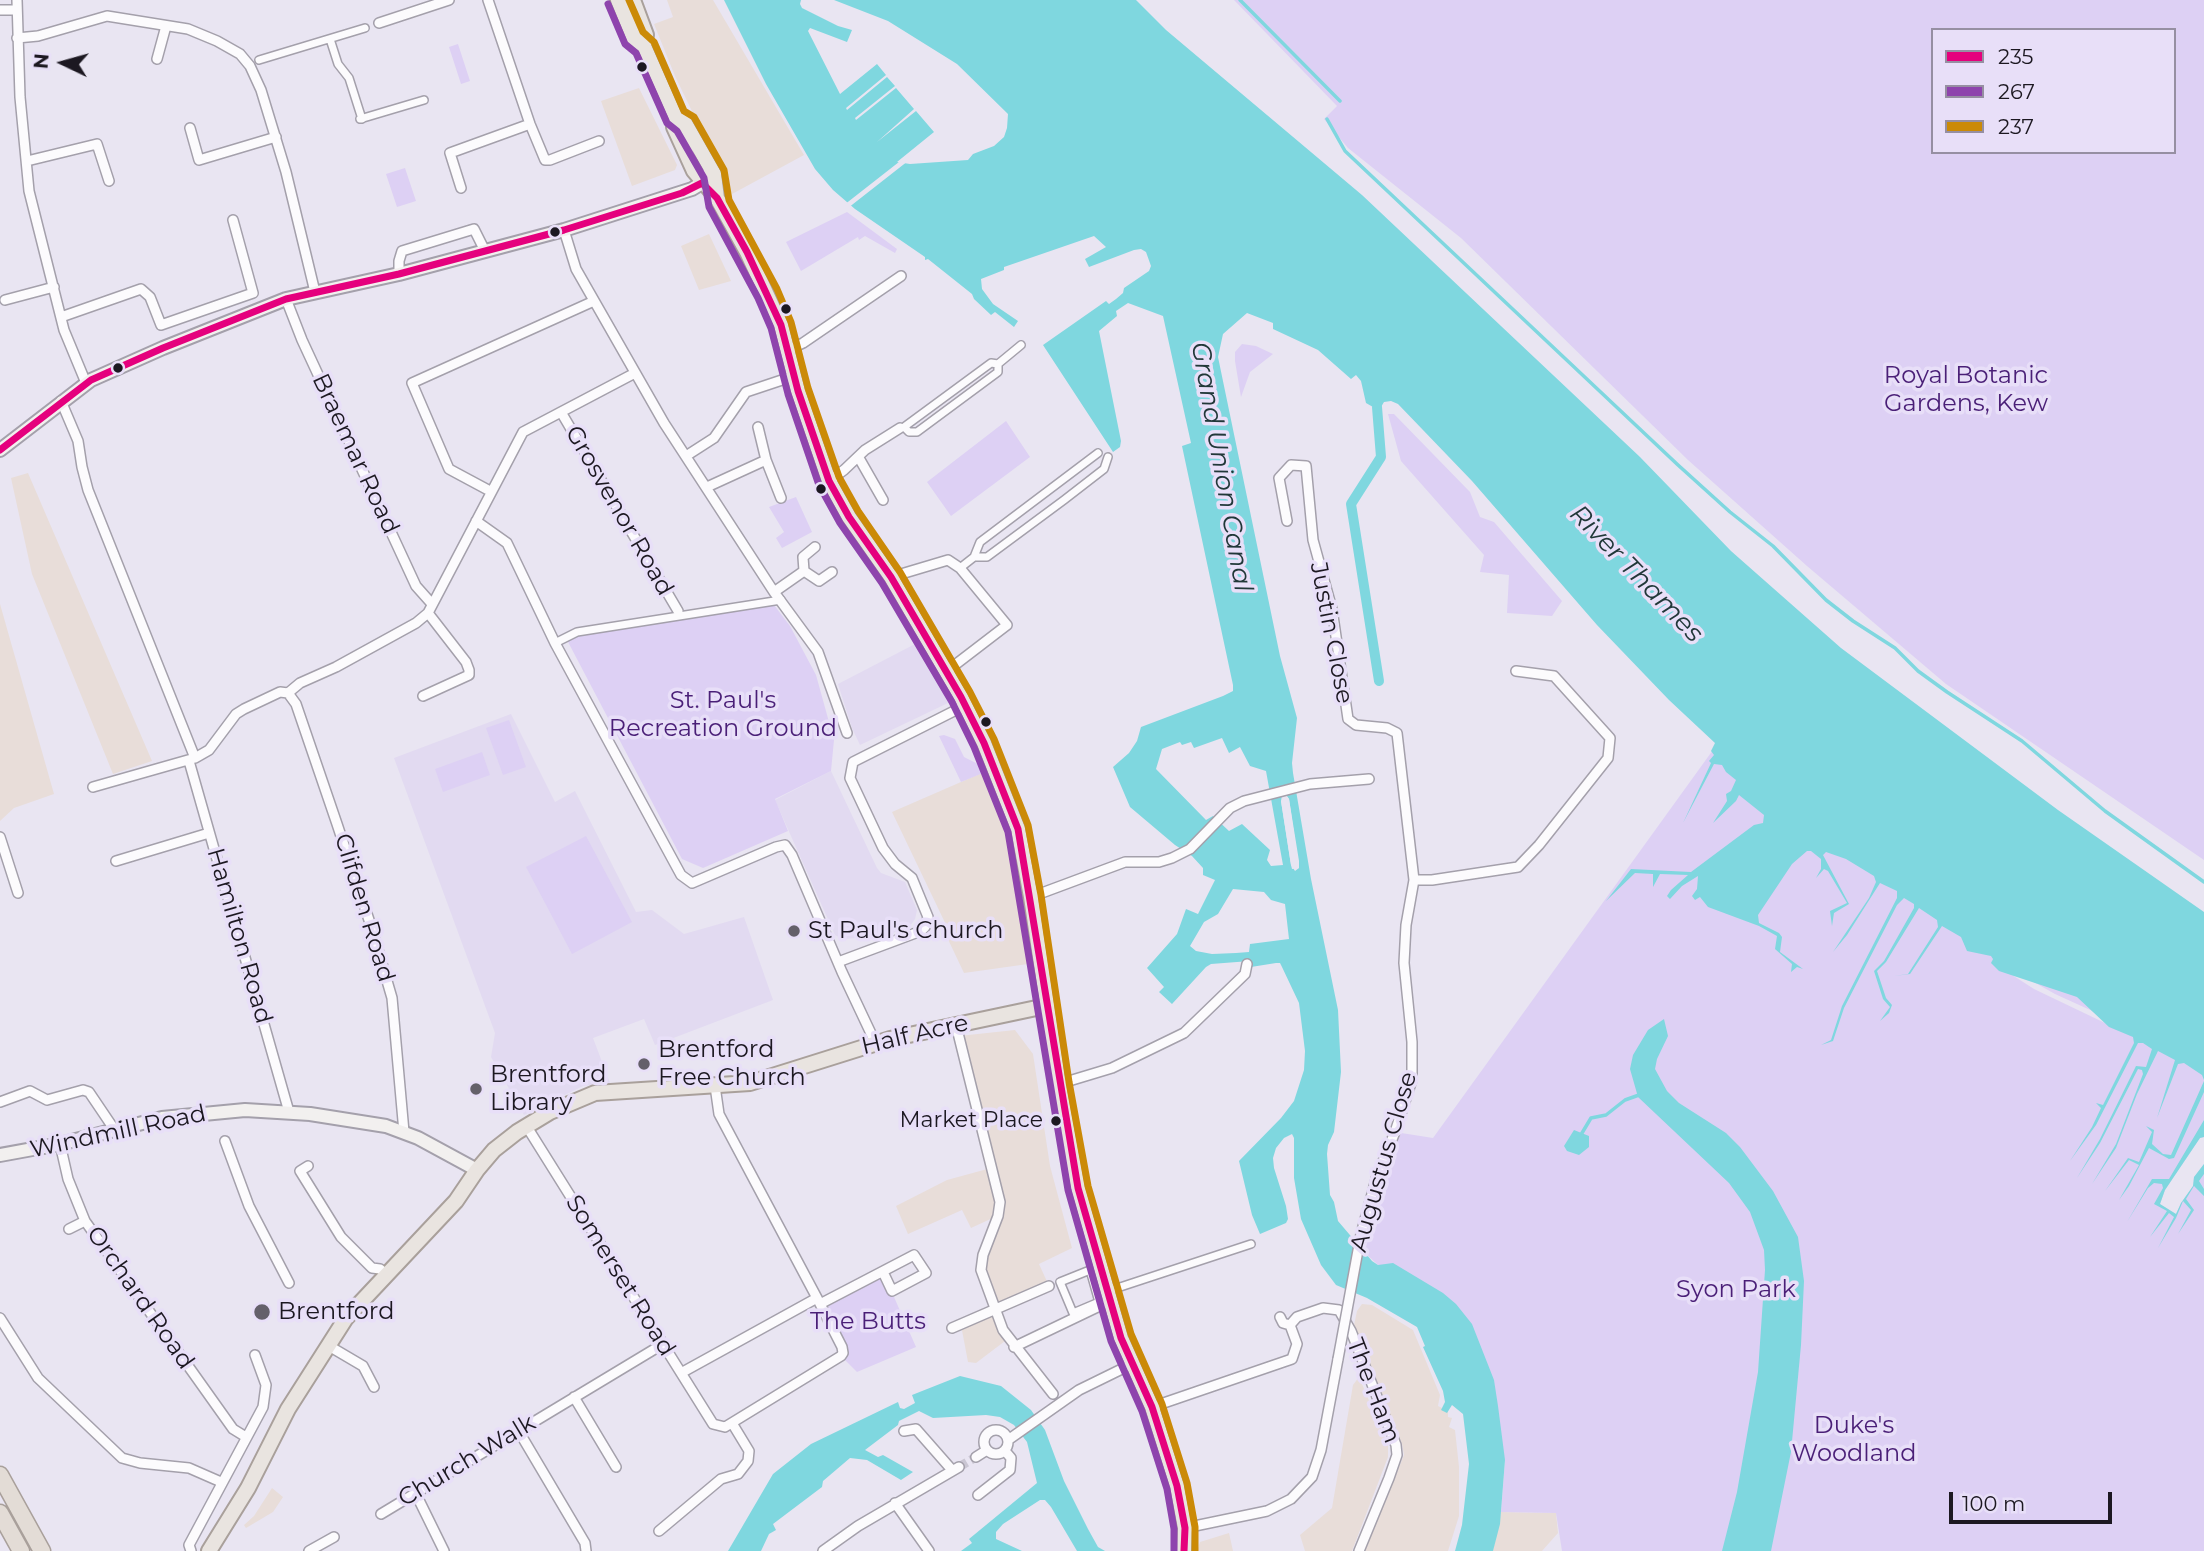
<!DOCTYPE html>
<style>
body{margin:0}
#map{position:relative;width:2204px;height:1551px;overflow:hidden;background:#e9e5f2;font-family:Montserrat,sans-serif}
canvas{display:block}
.legend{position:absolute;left:1931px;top:28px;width:245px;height:126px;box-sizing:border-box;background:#e8dff8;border:2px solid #968fa2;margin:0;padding:9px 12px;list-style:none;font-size:21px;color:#1c1821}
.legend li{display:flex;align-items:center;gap:14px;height:35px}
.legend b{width:35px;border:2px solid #968fa2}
.north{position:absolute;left:28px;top:28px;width:70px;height:70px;-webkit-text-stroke:5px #e8dff8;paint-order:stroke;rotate:275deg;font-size:19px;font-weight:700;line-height:28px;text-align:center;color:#1c1821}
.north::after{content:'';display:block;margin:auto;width:24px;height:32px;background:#1c1821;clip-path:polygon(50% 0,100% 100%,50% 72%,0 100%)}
.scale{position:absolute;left:1949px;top:1492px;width:163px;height:32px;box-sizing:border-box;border:4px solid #1c1821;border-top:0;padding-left:9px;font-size:21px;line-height:24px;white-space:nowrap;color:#1c1821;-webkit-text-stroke:5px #e8dff8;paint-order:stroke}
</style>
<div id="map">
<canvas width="2204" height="1551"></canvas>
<ul class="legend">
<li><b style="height:9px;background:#e5007d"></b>235</li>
<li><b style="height:9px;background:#8e44ad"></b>267</li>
<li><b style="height:9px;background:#cb8a07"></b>237</li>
</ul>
<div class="north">N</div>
<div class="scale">100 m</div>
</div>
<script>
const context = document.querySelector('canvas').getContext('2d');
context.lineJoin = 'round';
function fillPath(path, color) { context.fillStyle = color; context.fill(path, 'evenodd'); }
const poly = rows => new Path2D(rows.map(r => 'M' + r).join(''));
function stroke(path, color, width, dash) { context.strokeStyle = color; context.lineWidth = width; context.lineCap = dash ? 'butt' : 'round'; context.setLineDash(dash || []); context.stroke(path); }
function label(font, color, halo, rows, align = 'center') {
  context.font = font + ' Montserrat,sans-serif'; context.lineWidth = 7; context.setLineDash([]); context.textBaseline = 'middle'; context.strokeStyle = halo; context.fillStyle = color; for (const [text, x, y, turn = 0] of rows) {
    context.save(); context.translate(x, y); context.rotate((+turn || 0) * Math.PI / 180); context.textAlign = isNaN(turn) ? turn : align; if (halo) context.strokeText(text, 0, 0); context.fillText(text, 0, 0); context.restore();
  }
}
fillPath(poly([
 [667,0,713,0,804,155,732,194,675,76,654,24,673,17],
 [639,88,677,165,675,170,632,186,601,101],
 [709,234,731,281,699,290,681,246],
 [28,473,152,761,113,774,32,574,11,478],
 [0,604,54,794,14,808,0,821],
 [984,772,1007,833,1017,871,1014,872,1028,964,964,973,945,933,949,931,892,812],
 [1015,1030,1033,1054,1050,1166,1072,1248,1039,1264,1049,1286,995,1311,1009,1338,976,1363,968,1362,961,1325,995,1311,981,1270,997,1216,971,1228,962,1210,908,1234,896,1206,947,1180,991,1168,959,1036],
 [1362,1304,1372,1305,1413,1330,1440,1395,1438,1406,1448,1411,1448,1417,1452,1418,1449,1427,1455,1430,1459,1467,1459,1516,1448,1551,1365,1551,1404,1455,1402,1444,1353,1330,1357,1311],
 [1359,1377,1388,1445,1388,1457,1352,1551,1305,1551,1300,1535,1332,1508,1353,1385],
 [272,1488,283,1497,273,1512,246,1528,244,1525,254,1516],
 [1501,1512,1556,1513,1558,1533,1542,1551,1493,1551],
 [1229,1533,1233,1551,1197,1551,1200,1542]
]), '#e8ddd9');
fillPath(poly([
 [917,643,931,665,948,703,860,745,852,728,838,684],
 [511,714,555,802,575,791,636,912,652,910,684,934,744,917,773,1000,655,1045,644,1019,593,1038,610,1083,583,1086,524,1115,491,1057,495,1033,394,758],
 [831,771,877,868,881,873,905,882,917,910,915,919,910,926,886,936,842,939,835,935,775,800]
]), '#e2daf1');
fillPath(poly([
 [1234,0,2204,0,2204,860,1946,684,1807,566,1688,460,1461,238,1348,148,1324,119,1337,106],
 [1933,30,2174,30,2174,152,1933,152],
 [458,44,470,81,461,84,449,47],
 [405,168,416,201,397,207,386,174],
 [847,212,897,249,895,253,865,236,859,240,858,237,801,271,786,242],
 [1242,344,1256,346,1273,354,1250,372,1241,397,1235,361,1235,352],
 [1388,414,1394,414,1470,492,1480,517,1494,522,1562,601,1552,616,1507,613,1509,575,1480,572,1484,555,1401,461],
 [1006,421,1030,457,951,516,927,482],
 [796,497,812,532,782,548,776,538,784,532,769,507],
 [774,605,790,626,816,675,834,740,831,771,775,799,788,831,703,868,682,859,567,640,593,631],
 [509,720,526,767,503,775,486,728],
 [944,735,955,739,964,757,978,764,983,773,961,782,939,736],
 [1718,743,2204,1047,2204,1137,2200,1138,2165,1190,2160,1204,2176,1214,2181,1203,2193,1186,2194,1177,2204,1164,2204,1551,1562,1551,1556,1513,1501,1512,1505,1460,1378,1265,1361,1249,1369,1207,1395,1132,1433,1138],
 [1993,959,2055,994,2099,1014,2128,1034,2034,989,1992,962],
 [482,752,490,775,443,792,435,769],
 [586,836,632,922,572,954,526,867],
 [883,1272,916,1347,857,1372,841,1356,843,1353,820,1304]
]), '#ddd0f4');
fillPath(poly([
 [724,0,801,0,800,4,802,8,838,26,852,30,847,42,810,28,808,31,840,94,877,64,886,75,846,108,847,110,887,77,895,86,855,118,856,120,896,88,914,109,877,142,916,111,934,132,897,162,910,164,968,160,973,154,994,146,1004,137,1007,128,1008,114,957,64,888,21,834,0,1136,0,1166,30,1362,195,1640,457,1731,551,1841,648,2058,810,2204,912,2204,1080,2202,1075,2184,1063,2178,1064,2157,1118,2175,1060,2158,1051,2137,1094,2116,1148,2092,1184,2116,1144,2143,1074,2142,1070,2138,1069,2100,1143,2077,1178,2100,1139,2136,1066,2146,1067,2152,1049,2143,1043,2138,1043,2096,1125,2070,1161,2092,1127,2101,1108,2096,1103,2103,1105,2134,1043,2133,1037,2109,1027,2077,997,1999,971,1991,963,1993,959,1991,956,1967,951,1961,937,1942,926,1910,974,1894,976,1908,974,1938,927,1937,920,1919,908,1886,962,1877,971,1886,998,1892,1005,1889,1013,1880,1021,1890,1007,1883,999,1874,971,1884,961,1914,908,1914,904,1904,898,1897,905,1844,1008,1833,1041,1821,1045,1831,1040,1842,1006,1897,898,1897,891,1880,883,1847,935,1833,952,1869,898,1876,882,1874,876,1846,859,1826,852,1823,855,1849,904,1834,913,1832,926,1830,911,1847,903,1828,871,1824,869,1816,878,1821,869,1821,859,1811,851,1807,851,1792,864,1758,915,1759,923,1779,933,1782,937,1780,952,1803,969,1797,967,1791,972,1792,964,1775,949,1777,936,1759,926,1708,907,1700,897,1695,900,1692,896,1697,889,1698,876,1682,886,1670,899,1667,896,1671,890,1688,875,1660,874,1653,887,1653,874,1635,873,1606,901,1631,869,1691,872,1754,825,1763,823,1764,815,1739,795,1736,801,1713,823,1727,801,1726,794,1731,791,1736,780,1726,772,1722,765,1714,764,1683,823,1711,763,1709,761,1714,755,1711,751,1715,743,1669,700,1597,625,1472,481,1398,404,1391,401,1384,402,1381,407,1373,407,1366,403,1361,381,1356,375,1351,379,1318,350,1273,329,1273,323,1247,313,1223,334,1218,357,1280,656,1297,718,1292,763,1293,773,1311,879,1338,1010,1341,1072,1334,1132,1328,1145,1327,1154,1330,1195,1334,1202,1338,1221,1372,1261,1378,1265,1393,1263,1443,1293,1456,1304,1472,1324,1494,1380,1498,1406,1505,1460,1500,1524,1493,1551,1455,1551,1462,1525,1469,1464,1463,1414,1452,1405,1447,1413,1441,1410,1445,1402,1443,1391,1423,1347,1425,1346,1417,1327,1367,1298,1336,1285,1321,1265,1301,1219,1294,1178,1294,1138,1292,1134,1284,1138,1276,1148,1273,1158,1274,1168,1286,1206,1288,1219,1286,1223,1260,1234,1252,1215,1239,1161,1281,1118,1294,1101,1304,1070,1305,1051,1299,1003,1282,967,1280,963,1276,963,1251,967,1250,961,1211,964,1206,967,1172,1004,1159,992,1164,987,1147,968,1177,934,1186,909,1198,914,1215,880,1203,875,1203,868,1192,856,1175,845,1130,807,1113,767,1129,753,1137,741,1141,727,1223,696,1233,691,1233,685,1182,446,1191,443,1163,316,1128,303,1116,311,1117,316,1099,331,1121,441,1120,447,1113,452,1043,345,1106,301,1109,304,1116,299,1123,293,1124,288,1149,271,1151,266,1146,252,1141,249,1134,250,1089,267,1085,259,1106,247,1094,236,1004,267,1004,270,981,279,982,289,993,304,1018,321,1014,327,995,312,991,315,974,299,972,294,928,259,925,260,925,257,855,209,833,190,815,169,766,84],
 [1222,738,1229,753,1240,747,1250,766,1266,771,1283,865,1271,866,1267,860,1270,850,1242,824,1229,831,1213,816,1206,820,1156,769,1162,749,1180,742,1182,745,1191,742,1194,748],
 [1286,795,1289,799,1299,868,1292,869,1291,865,1281,801],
 [1233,889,1264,892,1271,900,1285,904,1289,939,1250,944,1249,952,1236,953,1212,954,1196,951,1190,946,1204,922,1218,914],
 [1664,1019,1668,1036,1657,1059,1655,1069,1667,1091,1679,1103,1726,1133,1740,1147,1773,1191,1798,1237,1804,1281,1801,1345,1791,1452,1771,1551,1722,1551,1737,1492,1758,1372,1765,1270,1764,1250,1750,1212,1729,1183,1638,1097,1630,1069,1633,1055,1648,1030],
 [2204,1081,2204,1092,2174,1158,2169,1159,2149,1148,2129,1186,2119,1200,2139,1165,2129,1160,2105,1191,2128,1158,2139,1162,2152,1132,2146,1126,2154,1130,2152,1144,2163,1154,2171,1155],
 [2204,1120,2204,1137,2200,1138,2165,1190,2160,1204,2176,1214,2181,1203,2193,1186,2194,1177,2204,1164,2204,1174,2199,1181,2204,1189,2204,1196,2194,1186,2186,1199,2194,1210,2178,1234,2191,1210,2183,1201,2176,1218,2158,1248,2174,1217,2169,1213,2150,1237,2167,1211,2154,1204,2163,1188,2162,1184,2154,1183,2148,1188,2127,1222,2152,1179,2169,1179],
 [1574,1130,1589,1136,1589,1147,1579,1155,1567,1151,1564,1146],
 [960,1376,1001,1386,1031,1410,1045,1430,1064,1481,1088,1529,1098,1547,1105,1551,1077,1551,1051,1507,1045,1500,1040,1500,1003,1524,996,1532,996,1539,1022,1551,961,1551,972,1543,969,1539,1037,1483,1027,1442,1014,1425,1000,1417,986,1415,933,1418,919,1411,899,1421,898,1425,865,1450,878,1457,883,1455,913,1472,901,1480,867,1460,850,1458,823,1481,822,1487,773,1524,776,1530,769,1534,761,1551,728,1551,773,1474,811,1444,898,1402,900,1408,904,1409,915,1403,912,1395]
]), '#7fd7df');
fillPath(poly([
 [913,151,915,153,905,161,908,161,848,208,844,205],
 [1282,795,1286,795,1289,799,1299,861,1299,868,1295,871,1291,865,1281,801]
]), '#e9e5f2');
stroke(poly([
 [1240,0,1340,101],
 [1327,119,1345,151,1678,465,1730,512,1773,546,1826,600,1853,621,1895,648,1918,671,1947,692,2022,741,2105,811,2204,882],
 [1582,1133,1591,1118,1606,1115,1625,1100,1639,1095]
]), '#7fd7df', 3.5);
stroke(poly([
 [1377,407,1381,457,1351,504,1379,681]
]), '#7fd7df', 10);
stroke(poly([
 [959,1467,976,1457]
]), '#cac6d3', 9, [9, 4.5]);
const pedestrian = poly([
 [330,39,338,64,349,78,362,119],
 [259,60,365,28],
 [360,119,424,100],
 [998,364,998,372,917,432,909,432,904,427,991,363,998,364,1021,345],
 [974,557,980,542,1098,453],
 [960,568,974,557,987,557,1064,500,1104,469,1108,457],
 [555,643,577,632,781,600],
 [1090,1270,1099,1302,1073,1313,1060,1282,1090,1270],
 [1108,1291,1251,1244]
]);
const minor = poly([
 [17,0,20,97,29,191,64,330,86,383],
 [488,0,530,124,545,160,550,160,599,141],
 [0,10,17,10],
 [379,23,449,0],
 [17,38,38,36,107,16,188,29,217,41,240,54,250,66,261,90,286,172,315,292],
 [157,59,166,26],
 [190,128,199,160,276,137],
 [27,161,97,144,109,181],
 [461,188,450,153,530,124],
 [564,230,576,269,664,423,774,592,818,652,847,733],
 [399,274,399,261,402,251,474,229,485,251],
 [286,299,302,340,416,586,432,604],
 [5,300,54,287],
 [61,317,141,289,150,297,161,325,253,293,233,220],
 [788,350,803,343,901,276],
 [61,401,78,441,82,467,88,490,195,758],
 [561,412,678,611],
 [686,456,714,438,746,392,794,376],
 [859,458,883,500],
 [766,460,781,498],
 [829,481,844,470,865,450,900,428],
 [707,487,766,460,758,427],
 [490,491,449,469,412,383,594,301],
 [476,521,507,543,555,643,681,875,692,883,776,847,785,845,792,855,842,972,875,1042],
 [1287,521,1279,478,1291,465,1306,466,1313,540,1332,609,1348,719,1356,725,1387,728,1397,733,1414,880,1406,925,1404,963,1412,1042,1412,1080,1395,1132,1377,1176,1361,1234],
 [804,571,819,581,832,572],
 [891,577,948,560,960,568,1007,625,947,671],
 [774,592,804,571,803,557,815,547],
 [288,693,296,704,337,824,371,926,392,998,404,1132],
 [423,696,469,675,469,670,466,662,428,613],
 [189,761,289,1112],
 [93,787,195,758,209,750,236,714,244,709,280,692,288,693,300,683,336,667,416,623,428,613,523,432,635,373],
 [0,837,18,893],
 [116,861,209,833],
 [1414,880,1432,880,1518,867,1539,845,1608,758,1610,738,1554,676,1516,671],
 [1031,897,1125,862,1159,862,1172,858,1190,849,1230,808,1244,801,1310,784,1369,779],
 [838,962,921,931,925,927,928,917,912,878,895,864,883,848,850,778,853,762,966,705],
 [956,1025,1000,1202,998,1216,983,1255,981,1270,1003,1330,1053,1394],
 [1059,1084,1112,1068,1184,1033,1245,974,1247,964],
 [0,1102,30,1091,47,1100,83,1090,89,1092,114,1129],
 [527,1127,713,1424,725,1427,841,1356,843,1353,842,1347,817,1298,719,1114,715,1086],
 [225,1141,249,1206,289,1283],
 [60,1144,68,1179,85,1221,233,1429,246,1437],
 [308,1166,300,1171,341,1237,372,1268,380,1269,387,1275],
 [69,1229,85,1221],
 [820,1304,914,1255,926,1273,892,1291,883,1272],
 [1280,1317,1283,1323,1290,1325],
 [0,1318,38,1378,122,1458,140,1463,189,1468,221,1482],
 [1290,1325,1297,1317,1323,1308,1339,1310,1351,1331,1396,1445,1397,1455,1389,1478,1359,1551],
 [952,1328,1049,1286],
 [329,1346,363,1366,374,1387],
 [1014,1347,1110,1301],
 [681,1373,817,1298],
 [574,1397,616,1467],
 [1152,1407,1292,1359,1297,1344,1290,1325],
 [518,1430,585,1543,586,1551],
 '984 1442a12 12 0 1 1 24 0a12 12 0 1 1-24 0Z',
 [904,1431,916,1429,952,1470],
 [1008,1440,1079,1390,1132,1364],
 [976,1457,987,1450],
 [415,1492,444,1551],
 [978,1495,1010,1470,1011,1458,1005,1451],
 [895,1503,929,1551],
 [381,1514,663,1344],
 [1185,1528,1267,1511,1291,1499,1312,1477,1321,1450,1338,1359],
 [659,1531,721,1479,738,1474,748,1461,749,1451,732,1423],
 [191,1551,189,1545,263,1407,266,1385,255,1355],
 [309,1551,334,1537],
 [823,1551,858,1526,959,1467]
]);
const secondary = poly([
 [0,450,91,380,163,348,286,299,399,274,564,230,692,189,702,183,708,174],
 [0,1155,60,1144,162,1118,245,1110,310,1114,386,1126,418,1138,477,1170]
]);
const primary = poly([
 [618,0,634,39,644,46,676,118,685,123,714,174,717,198],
 [633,0,646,35,644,46],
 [676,118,674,127,694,171,717,198,747,252,781,325,798,391,829,481,849,517,891,577,961,697,984,743,1018,829,1031,897,1059,1084,1078,1188,1121,1338,1152,1407,1177,1486,1185,1528,1184,1551],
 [209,1551,248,1488,288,1409,346,1318,456,1201,477,1170,494,1150,517,1132,550,1112,595,1093,750,1083,890,1039,1046,1006]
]);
const trunk = poly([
 [0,1475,42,1551],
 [0,1513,21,1551]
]);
stroke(pedestrian, '#a4a0ab', 10);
stroke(minor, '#a4a0ab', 12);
stroke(secondary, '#a4a0ab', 16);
stroke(primary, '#a9a09b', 18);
stroke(trunk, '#a9a09b', 19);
stroke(pedestrian, '#fcfbfd', 7);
stroke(minor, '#fcfbfd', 9);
stroke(secondary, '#f2f0ef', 12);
stroke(primary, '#e9e4e0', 14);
stroke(trunk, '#e3dcd6', 16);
const minorBridge = poly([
 [1338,1359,1361,1234]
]);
stroke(minorBridge, '#a4a0ab', 12, []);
stroke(minorBridge, '#fcfbfd', 9);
stroke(poly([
 [702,183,717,198,747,252,781,325,798,391,829,481,849,517,891,577,961,697,984,743,1018,829,1078,1188,1121,1338,1152,1407,1177,1486,1185,1528,1184,1551],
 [0,450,91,380,163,348,286,299,399,274,564,230,682,193,702,183]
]), '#e5007d', 7);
stroke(poly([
 [608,4,625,44,636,53,667,123,677,131,704,178,709,207,758,298,771,328,788,394,819,485,840,523,882,583,952,702,974,747,1008,832,1068,1190,1111,1341,1142,1411,1167,1489,1174,1529,1174,1551]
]), '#8e44ad', 7);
stroke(poly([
 [629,0,643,32,654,42,684,111,694,117,724,170,729,200,777,289,791,322,808,388,839,477,858,511,900,572,970,692,994,739,1028,825,1041,895,1069,1082,1088,1186,1131,1334,1162,1404,1187,1483,1195,1527,1195,1551]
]), '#cb8a07', 7);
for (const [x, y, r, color] of [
 [642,67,6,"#1c1821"],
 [555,232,6,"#1c1821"],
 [786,309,6,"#1c1821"],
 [118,368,6,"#1c1821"],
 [821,489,6,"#1c1821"],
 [986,722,6,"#1c1821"],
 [794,931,7,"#64606a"],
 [644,1064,7,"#64606a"],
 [476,1089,7,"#64606a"],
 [1056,1121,6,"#1c1821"],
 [262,1312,9,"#64606a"]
]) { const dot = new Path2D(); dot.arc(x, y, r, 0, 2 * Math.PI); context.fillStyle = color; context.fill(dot); stroke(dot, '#e8dff8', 2.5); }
label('22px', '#1c1821', '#e8dff8', [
 ["Market Place",1043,1121]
], 'right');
label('24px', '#4a1f77', '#e8dff8', [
 ["Royal Botanic",1966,376],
 ["Gardens, Kew",1966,404],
 ["St. Paul's",723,701],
 ["Recreation Ground",723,729],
 ["Syon Park",1736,1290],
 ["The Butts",868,1322],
 ["Duke's",1854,1426],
 ["Woodland",1854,1454]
]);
label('24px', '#1c1821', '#e8dff8', [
 ["Braemar Road",355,454,65],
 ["Grosvenor Road",619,511,60],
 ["Justin Close",1331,633,79],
 ["Clifden Road",364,908,73],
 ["Hamilton Road",239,936,74],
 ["Half Acre",915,1035,-13],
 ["Windmill Road",118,1132,-12],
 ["Augustus Close",1384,1162,-74],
 ["Somerset Road",620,1276,58],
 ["Orchard Road",140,1298,55],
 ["The Ham",1373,1391,69],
 ["Church Walk",467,1461,-31]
]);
label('24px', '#1c1821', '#e8dff8', [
 ["St Paul's Church",808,931],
 ["Brentford",658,1050],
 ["Free Church",658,1078],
 ["Brentford",490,1075],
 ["Library",490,1103],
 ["Brentford",278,1312]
], 'left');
label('italic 26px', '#213839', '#e8dff8', [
 ["Grand Union Canal",1221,467,80],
 ["River Thames",1636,574,46]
]);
</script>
